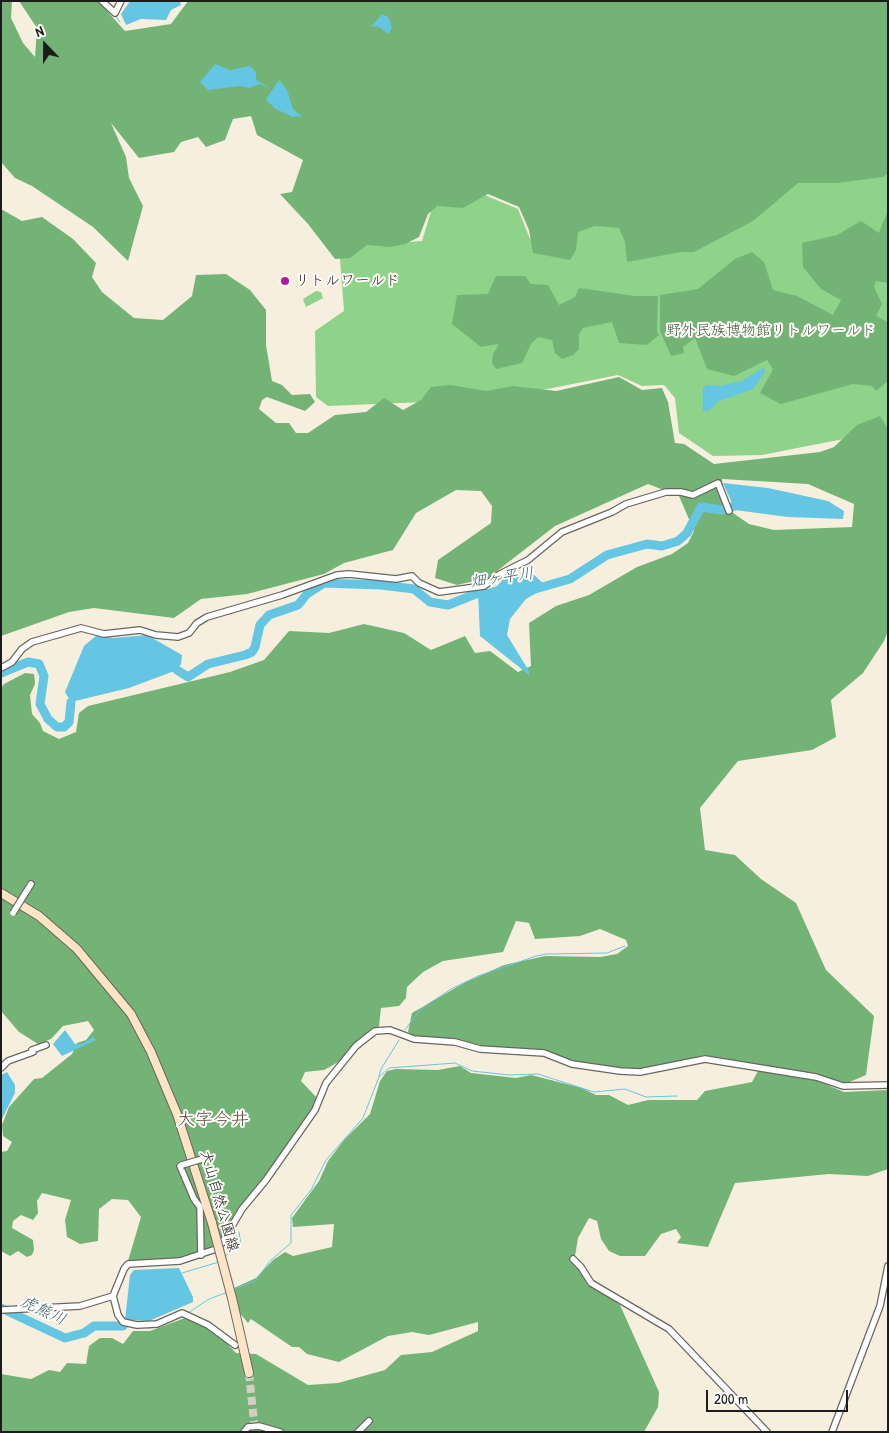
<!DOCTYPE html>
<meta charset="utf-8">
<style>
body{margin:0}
#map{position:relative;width:889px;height:1433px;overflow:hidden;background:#f7efde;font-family:"Patrick Hand",sans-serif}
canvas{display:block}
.frame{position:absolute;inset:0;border:2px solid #1c1c1c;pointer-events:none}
.north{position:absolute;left:20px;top:20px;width:50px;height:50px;-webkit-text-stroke:4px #fdfcf7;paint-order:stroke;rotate:338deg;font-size:14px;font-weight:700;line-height:20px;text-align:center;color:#1c1c1c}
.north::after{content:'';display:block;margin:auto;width:18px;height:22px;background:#1c1c1c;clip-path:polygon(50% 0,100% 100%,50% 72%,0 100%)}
.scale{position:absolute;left:706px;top:1390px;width:142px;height:22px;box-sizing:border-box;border:2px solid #1c1c1c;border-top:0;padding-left:6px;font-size:15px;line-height:18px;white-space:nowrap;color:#1c1c1c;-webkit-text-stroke:4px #fdfcf7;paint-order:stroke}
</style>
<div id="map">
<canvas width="889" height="1433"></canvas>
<div class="frame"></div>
<div class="north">N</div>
<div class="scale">200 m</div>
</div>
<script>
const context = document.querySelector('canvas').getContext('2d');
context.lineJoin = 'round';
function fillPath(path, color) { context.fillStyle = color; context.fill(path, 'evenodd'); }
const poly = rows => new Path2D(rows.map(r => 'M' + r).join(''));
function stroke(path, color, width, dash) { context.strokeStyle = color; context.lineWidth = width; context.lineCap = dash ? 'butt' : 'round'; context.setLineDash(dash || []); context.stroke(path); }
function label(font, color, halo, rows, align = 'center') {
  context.font = font + ' "Patrick Hand","Klee One",sans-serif'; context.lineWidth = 4; context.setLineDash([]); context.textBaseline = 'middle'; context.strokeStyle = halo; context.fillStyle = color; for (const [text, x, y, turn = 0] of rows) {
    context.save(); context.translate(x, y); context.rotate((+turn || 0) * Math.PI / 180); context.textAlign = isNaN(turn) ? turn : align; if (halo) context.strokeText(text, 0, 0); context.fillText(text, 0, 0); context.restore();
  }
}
fillPath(poly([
 [888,170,888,436,874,433,762,455,713,456,679,433,675,398,664,385,642,386,618,375,532,392,425,402,328,406,316,397,315,331,344,311,339,247,422,241,435,198,475,191,518,209,530,239,572,247,575,223,798,174],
 [316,291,321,292,323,298,306,307,303,299]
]), '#8fd28a');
fillPath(poly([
 [1,1,12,1,11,18,23,43,35,57,37,28,19,1,98,1,125,31,171,24,188,1,888,1,888,173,883,177,837,183,798,183,753,221,694,252,681,252,627,262,625,242,619,228,595,226,578,232,576,250,570,260,533,253,529,230,519,207,488,194,463,208,437,206,428,214,419,237,405,244,390,247,367,245,350,258,335,259,308,224,280,194,292,192,303,160,257,135,251,116,233,119,225,140,206,147,198,137,181,142,174,152,139,158,111,123,126,157,129,178,143,206,128,261,93,227,32,186,15,178,1,162],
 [1,209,22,221,42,217,73,239,96,263,92,277,102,292,134,318,163,320,192,296,196,275,226,274,250,290,266,310,266,345,272,381,282,385,292,395,310,394,315,402,305,411,267,397,262,400,259,409,276,423,289,423,296,433,308,433,335,415,366,412,384,398,403,410,421,400,431,387,451,385,486,391,513,386,556,391,619,377,642,390,662,388,668,402,675,443,684,444,714,464,820,452,834,447,857,425,880,416,888,429,888,631,884,641,863,673,831,700,836,737,812,750,738,761,700,808,705,850,735,855,761,879,796,903,826,970,874,1016,866,1075,845,1084,815,1074,704,1055,669,1065,635,1070,573,1062,545,1050,501,1049,455,1040,414,1036,408,1032,412,1013,464,983,504,965,545,956,600,957,617,954,628,946,626,940,600,929,580,936,535,939,529,923,516,921,503,952,443,961,423,972,407,987,406,998,399,1006,381,1008,379,1026,360,1039,342,1060,324,1070,305,1072,301,1081,317,1098,312,1110,222,1239,205,1251,180,1259,128,1261,141,1217,128,1200,112,1199,99,1209,98,1241,80,1244,67,1237,65,1220,71,1200,42,1193,37,1201,38,1213,33,1220,21,1215,13,1221,12,1228,33,1240,34,1250,32,1255,27,1257,18,1251,10,1256,1,1251,1,1152,7,1151,12,1142,3,1136,2,1125,9,1107,34,1079,42,1078,72,1054,77,1043,86,1040,94,1030,88,1021,63,1026,51,1039,38,1044,19,1032,1,1011,1,688,4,684,25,673,34,674,35,684,30,695,32,714,40,723,43,731,59,739,76,732,79,713,88,706,230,672,264,660,289,631,329,633,364,624,404,633,431,650,465,636,475,653,490,651,518,672,531,666,529,623,556,606,589,595,637,567,672,554,688,543,694,531,679,496,648,484,555,526,488,578,457,585,435,578,438,560,491,523,492,506,481,491,456,490,416,513,393,550,344,563,324,574,247,594,201,599,174,618,94,608,69,612,1,636],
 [722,479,808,484,854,504,852,527,774,530,749,524,733,513,725,513],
 [888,210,888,283,876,281,874,287,882,304,876,316,888,322,888,381,876,391,872,386,853,384,781,404,760,393,773,369,767,360,734,376,707,369,695,338,683,347,684,353,671,356,660,331,660,295,698,289,735,259,752,252,764,262,773,290,797,296,833,315,841,300,821,289,803,267,802,243,837,235,861,221,879,233],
 [496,276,525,276,531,284,548,285,559,305,575,297,579,288,635,296,658,296,657,331,659,335,647,345,619,343,612,322,583,328,579,334,579,349,573,355,562,359,555,353,552,340,538,337,531,344,522,363,496,369,492,363,493,354,499,344,481,347,452,324,457,295,488,294],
 [460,1066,471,1073,516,1078,531,1075,582,1088,596,1095,609,1095,628,1105,648,1100,697,1100,705,1091,752,1082,758,1071,813,1079,844,1092,888,1090,888,1169,868,1176,829,1174,735,1183,708,1247,677,1243,681,1237,676,1229,661,1234,645,1256,620,1256,609,1251,601,1239,597,1221,589,1218,578,1238,575,1256,591,1285,620,1305,659,1392,658,1407,644,1432,1,1432,1,1374,31,1379,49,1370,60,1372,67,1363,86,1364,89,1346,100,1338,112,1338,123,1344,133,1331,150,1331,185,1318,197,1321,217,1333,236,1353,256,1354,308,1385,338,1383,385,1370,401,1355,432,1352,478,1331,478,1322,429,1335,412,1332,388,1336,339,1362,307,1354,299,1347,292,1347,251,1319,248,1323,239,1312,234,1288,256,1278,273,1260,285,1252,293,1256,332,1247,334,1224,293,1227,292,1218,319,1181,328,1161,344,1140,370,1114,380,1081,387,1071,396,1069,438,1070]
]), '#73b476');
fillPath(poly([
 [130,1,180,1,181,5,171,10,166,20,141,19,126,25,121,14],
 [382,14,388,17,392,28,388,34,378,26,371,27],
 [215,64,230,70,250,66,256,72,256,80,270,88,259,84,250,88,240,86,208,90,200,82],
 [279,80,287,90,293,109,305,118,302,116,293,117,276,109,268,102,266,99],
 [764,367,765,372,753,389,717,402,709,411,703,411,703,388,707,385,720,386,742,381],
 [723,483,768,488,828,501,844,511,843,519,788,517,735,510],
 [531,572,547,587,526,599,510,619,507,635,529,671,529,675,480,636,478,593,497,586,507,575],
 [97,635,113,638,147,635,182,655,181,664,177,670,129,688,71,702,65,692,84,646],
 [65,1030,75,1044,82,1044,93,1037,96,1040,62,1056,53,1044],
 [7,1072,15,1085,15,1093,1,1121,1,1075],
 [179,1268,193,1297,193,1302,149,1321,125,1320,130,1275,134,1270]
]), '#64c6e2');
stroke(poly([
 [115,15,120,22],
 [405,1030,419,1011,428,1004,453,988,478,976,536,956,547,954,607,953,625,946],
 [379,1076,381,1069,399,1040],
 [225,1256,241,1245,239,1232],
 [182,1273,219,1262],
 [234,1289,255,1281,270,1261,291,1243,291,1215,311,1190,326,1160,363,1118,379,1077,389,1068,455,1063,472,1071,509,1075,538,1074,594,1092,625,1089,646,1097,677,1096],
 [188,1313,209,1299,228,1292],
 [123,1326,150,1328,182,1317]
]), '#64c6e2', 1);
stroke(poly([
 [535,589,570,579,607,555,647,544,662,546,678,541,687,533,701,507,722,510,745,503],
 [177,670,188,677,208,664,245,655,252,652,255,647,260,625,269,615,298,605,307,594,324,583,381,585,414,589,430,602,448,605,478,593,488,593],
 [1,673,28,662,39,664,44,676,40,704,48,719,57,727,64,727,69,722,71,702],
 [1,1308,65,1338,84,1333,94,1326,123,1326,127,1321]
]), '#64c6e2', 9);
stroke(poly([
 [249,1373,255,1432]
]), '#d6cfc1', 8, [8, 4]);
const street = poly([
 [102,1,115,13,121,1],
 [1,668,12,662,22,649,32,642,81,628,104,634,140,630,156,635,178,637,189,633,197,623,207,617,282,595,337,575,349,574,396,579,412,576,419,583,439,592,484,586,500,574,528,560,562,532,612,512,626,504,666,492,681,492,693,495,718,483,729,511],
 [26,892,31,884],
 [1,1068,8,1061,33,1052,32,1050,46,1045],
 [182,1165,180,1166,194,1199,200,1207,201,1255],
 [573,1259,581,1267,591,1283,669,1329,767,1432],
 [1,1310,80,1306,113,1296],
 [235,1345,208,1325,182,1313,157,1324,137,1325,123,1322,118,1315,113,1296,124,1269,128,1264,180,1261,216,1249,222,1243,242,1209,266,1180,315,1110,326,1083,356,1046,375,1031,390,1030,414,1039,455,1042,480,1049,544,1053,572,1064,620,1071,640,1072,705,1059,816,1077,843,1086,888,1085],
 [244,1432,248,1427,259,1426,280,1432],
 [358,1432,369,1421],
 [832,1432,880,1306,888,1266]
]);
const secondary = poly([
 [1,893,39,916,77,949,131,1014,151,1052,177,1114,212,1223],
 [232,1298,249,1373]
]);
stroke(street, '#696660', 8);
stroke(secondary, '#696660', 10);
stroke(street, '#fff', 5.5);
stroke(secondary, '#fee4c5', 8);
const streetBridge = poly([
 [13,913,26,892],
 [182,1165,202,1159]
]);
const secondaryBridge = poly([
 [212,1223,232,1298]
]);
stroke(streetBridge, '#696660', 8, []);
stroke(secondaryBridge, '#696660', 10, []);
stroke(streetBridge, '#fff', 5.5);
stroke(secondaryBridge, '#fee4c5', 8);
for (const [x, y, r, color] of [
 [285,281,5,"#b5179e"]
]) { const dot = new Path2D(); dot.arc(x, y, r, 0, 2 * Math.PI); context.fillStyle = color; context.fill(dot); stroke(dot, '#fdfcf7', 2); }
label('15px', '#1c1c1c', '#fdfcf7', [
 ["リトルワールド",295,281]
], 'left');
label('15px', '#445c42', '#fdfcf7', [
 ["野外民族博物館リトルワールド",771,331]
]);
label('15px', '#1c1c1c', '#fdfcf7', [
 ["犬山自然公園線",219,1201,74]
]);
label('italic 16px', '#39606b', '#fdfcf7', [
 ["畑ヶ平川",502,578,-8],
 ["虎熊川",43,1311,25]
]);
label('18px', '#5a4940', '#fdfcf7', [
 ["大字今井",213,1120]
]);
</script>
